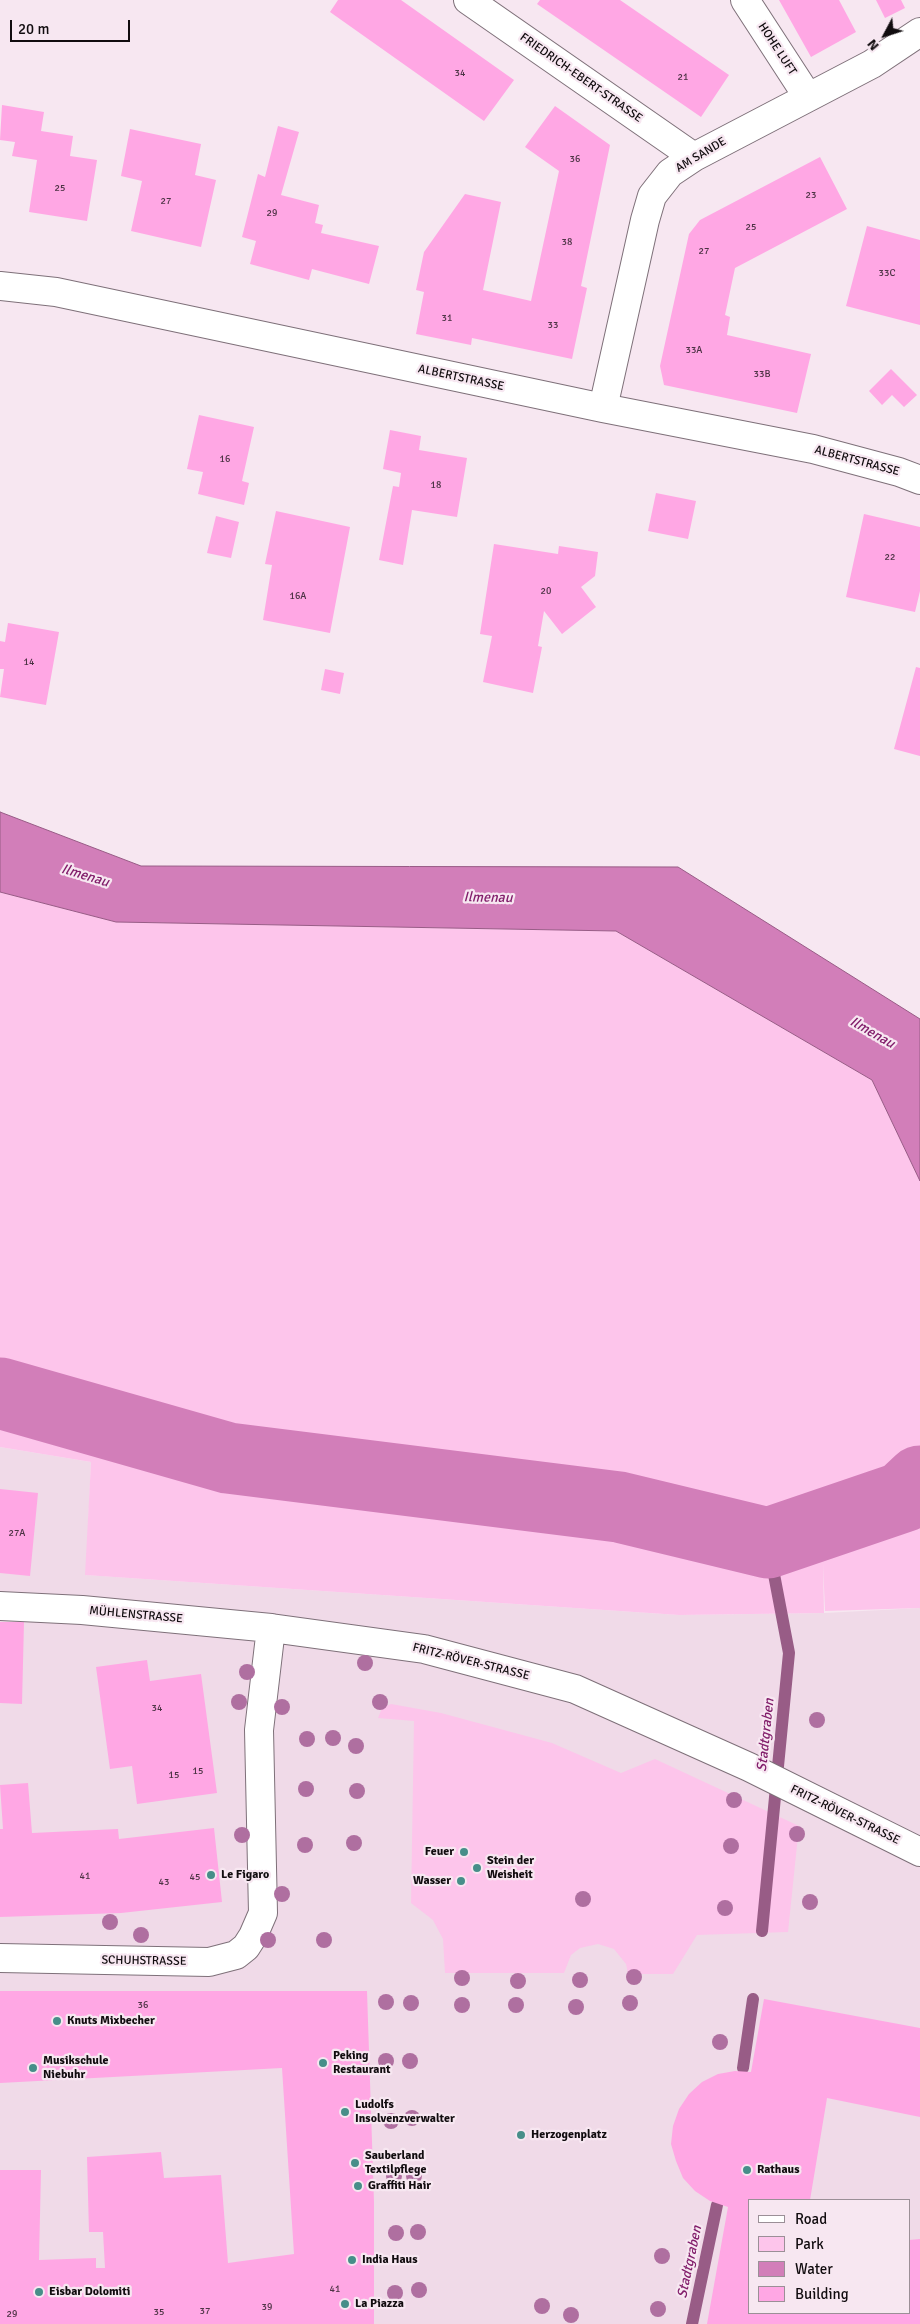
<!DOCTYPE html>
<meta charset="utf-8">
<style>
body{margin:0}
#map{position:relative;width:920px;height:2324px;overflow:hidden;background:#f7e7f1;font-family:Signika,sans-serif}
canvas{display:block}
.legend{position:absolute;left:748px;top:2199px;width:162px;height:115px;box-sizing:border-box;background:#f7e7f1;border:1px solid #9b8f97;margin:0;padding:6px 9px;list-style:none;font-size:15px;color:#110c0f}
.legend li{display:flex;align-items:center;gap:10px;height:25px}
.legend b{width:25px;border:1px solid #9b8f97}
.north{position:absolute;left:860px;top:10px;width:50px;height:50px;-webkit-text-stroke:4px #f7e7f1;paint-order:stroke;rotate:230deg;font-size:14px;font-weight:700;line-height:20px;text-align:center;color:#110c0f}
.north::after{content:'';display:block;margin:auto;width:18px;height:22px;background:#110c0f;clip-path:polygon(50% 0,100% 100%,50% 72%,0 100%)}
.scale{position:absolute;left:10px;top:20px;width:120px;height:22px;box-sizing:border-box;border:2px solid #110c0f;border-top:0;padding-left:6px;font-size:15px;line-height:18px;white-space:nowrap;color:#110c0f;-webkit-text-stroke:4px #f7e7f1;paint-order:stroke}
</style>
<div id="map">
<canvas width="920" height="2324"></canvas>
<ul class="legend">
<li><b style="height:6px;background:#fff"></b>Road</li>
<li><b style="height:14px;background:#fdc5eb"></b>Park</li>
<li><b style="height:14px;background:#d27eb9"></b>Water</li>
<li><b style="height:14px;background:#ffa7e4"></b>Building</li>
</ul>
<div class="north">N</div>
<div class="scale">20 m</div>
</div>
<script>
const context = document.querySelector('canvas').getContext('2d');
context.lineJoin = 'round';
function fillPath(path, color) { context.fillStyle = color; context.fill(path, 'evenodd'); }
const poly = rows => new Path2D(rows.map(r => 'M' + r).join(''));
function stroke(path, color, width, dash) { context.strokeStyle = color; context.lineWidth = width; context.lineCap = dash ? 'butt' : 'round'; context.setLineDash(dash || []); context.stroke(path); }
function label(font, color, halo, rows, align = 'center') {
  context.font = font + ' Signika,sans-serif'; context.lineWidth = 4.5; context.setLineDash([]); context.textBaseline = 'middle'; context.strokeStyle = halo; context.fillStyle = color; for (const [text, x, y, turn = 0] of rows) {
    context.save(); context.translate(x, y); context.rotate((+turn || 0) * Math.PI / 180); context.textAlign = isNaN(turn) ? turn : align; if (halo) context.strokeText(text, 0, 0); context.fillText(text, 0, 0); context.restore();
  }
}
fillPath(poly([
 [0,1447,91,1462,86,1575,679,1615,824,1613,920,1608,920,2324,0,2324],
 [749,2200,909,2200,909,2313,749,2313]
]), '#f0dae8');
fillPath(poly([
 [0,892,116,922,616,931,872,1080,920,1181,920,1525,875,1528,920,1527,920,1608,825,1611,823,1563,824,1613,679,1615,85,1575,91,1462,0,1447],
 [391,1704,441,1713,552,1743,621,1773,655,1759,799,1826,788,1932,697,1935,673,1974,628,1974,626,1964,614,1949,598,1944,580,1948,571,1955,564,1973,445,1973,443,1939,433,1920,411,1903,414,1721,378,1718,382,1708]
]), '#fdc5eb');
const water = poly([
 [0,812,141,866,678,867,920,1019,920,1181,872,1080,616,931,116,922,0,892,0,812]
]);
fillPath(water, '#d27eb9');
stroke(water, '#985c86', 1);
stroke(poly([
 [762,1931,789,1653,768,1543],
 [743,2068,753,1999],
 [692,2324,717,2205]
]), '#985c86', 12);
stroke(poly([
 [0,1393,228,1458,619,1507,768,1543,903,1497,920,1481]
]), '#d27eb9', 71);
fillPath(poly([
 [338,0,401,0,514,80,484,121,330,12],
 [540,0,620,0,729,75,701,117,537,4],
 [779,0,839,0,856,32,811,57],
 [876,0,901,0,905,8,885,18],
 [2,105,44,112,41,131,73,136,70,156,97,160,87,221,29,212,37,160,12,156,15,142,0,140],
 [555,106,610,145,581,286,587,288,572,359,472,338,471,345,416,334,424,292,416,290,424,252,465,194,501,202,483,290,531,301,559,171,525,147],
 [278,126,299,132,281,195,319,205,315,223,323,225,321,233,379,246,369,284,312,269,309,280,250,264,256,241,242,237,258,174,265,177],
 [130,129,201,144,195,175,216,180,201,247,131,231,142,181,121,176],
 [820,157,847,209,735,268,725,315,730,317,727,335,811,354,797,413,664,385,660,366,689,234,700,220],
 [867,226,920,240,920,325,846,306],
 [891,369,917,395,904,407,892,395,882,405,869,391],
 [199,415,254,427,242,481,249,483,244,505,198,494,203,472,187,469],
 [390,430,421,436,419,450,467,458,457,517,412,510,403,565,379,560,393,486,399,487,401,473,383,469],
 [656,493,696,501,688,539,648,531],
 [276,511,350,527,330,633,263,620,272,565,265,564],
 [864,514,920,527,920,591,915,612,846,597],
 [216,516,239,522,231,558,207,553],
 [494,544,558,554,559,546,598,552,595,576,581,587,596,607,562,634,544,611,538,646,542,647,533,693,483,682,492,636,480,634],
 [8,623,59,632,46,705,0,697,4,669,0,669,0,641,5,642],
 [916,667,920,668,920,756,894,749],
 [325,669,344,673,340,694,321,690],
 [0,1489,38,1493,30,1576,0,1573],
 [0,1622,24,1622,22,1704,0,1703],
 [147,1660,150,1681,201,1674,217,1793,137,1804,132,1766,110,1769,96,1667],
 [28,1783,32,1833,118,1829,119,1839,214,1828,222,1902,121,1913,0,1917,0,1829,3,1829,0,1785],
 [0,1991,367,1991,374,2202,374,2324,0,2324,0,2170,41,2170,39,2260,96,2258,96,2268,105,2268,103,2232,89,2232,87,2157,161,2152,164,2178,221,2175,228,2263,294,2254,282,2068,0,2083],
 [764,1999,920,2028,920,2117,827,2098,810,2200,749,2200,749,2313,909,2313,909,2240,920,2239,920,2324,707,2324,728,2207,710,2201,695,2191,683,2178,676,2161,671,2144,673,2126,679,2109,689,2094,702,2082,718,2074,735,2071,751,2072]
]), '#ffa7e4');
const minor = poly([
 [468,0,694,157],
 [745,0,808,97],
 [0,286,56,292,603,408,813,449,899,472,920,480],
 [603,408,645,220,652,196,670,173,694,157,872,64,920,32],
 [0,1606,82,1610,271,1628,424,1649,575,1689,749,1767,920,1852],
 [0,1958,209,1962,236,1955,246,1947,253,1936,263,1913,259,1730,271,1628]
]);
stroke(minor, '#7e7079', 30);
stroke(minor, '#fff', 28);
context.fillStyle = '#af6fa0';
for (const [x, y] of [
 [365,1663],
 [247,1672],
 [239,1702],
 [380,1702],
 [282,1707],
 [817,1720],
 [333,1738],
 [307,1739],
 [356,1746],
 [306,1789],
 [357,1791],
 [734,1800],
 [797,1834],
 [242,1835],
 [354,1843],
 [305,1845],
 [731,1846],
 [282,1894],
 [583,1899],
 [810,1902],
 [725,1908],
 [110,1922],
 [141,1935],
 [268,1940],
 [324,1940],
 [634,1977],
 [462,1978],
 [580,1980],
 [518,1981],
 [386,2002],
 [411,2003],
 [630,2003],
 [462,2005],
 [516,2005],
 [576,2007],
 [720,2042],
 [386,2061],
 [410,2061],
 [412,2118],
 [391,2121],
 [394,2176],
 [414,2176],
 [418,2232],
 [396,2233],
 [662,2256],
 [419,2290],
 [395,2293],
 [542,2306],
 [658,2309],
 [571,2315]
]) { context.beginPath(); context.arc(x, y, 8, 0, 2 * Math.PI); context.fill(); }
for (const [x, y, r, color] of [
 [464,1852,5,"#478e89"],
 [477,1868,5,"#478e89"],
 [211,1875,5,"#478e89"],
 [461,1881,5,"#478e89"],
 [57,2021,5,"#478e89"],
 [323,2063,5,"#478e89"],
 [33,2068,5,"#478e89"],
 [345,2112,5,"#478e89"],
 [521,2135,5,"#478e89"],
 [355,2163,5,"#478e89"],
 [747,2170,5,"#478e89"],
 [358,2186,5,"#478e89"],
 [352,2260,5,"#478e89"],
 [39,2292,5,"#478e89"],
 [345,2304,5,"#478e89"]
]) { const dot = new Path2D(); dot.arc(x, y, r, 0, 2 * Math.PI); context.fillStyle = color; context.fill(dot); stroke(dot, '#f7e7f1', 2); }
label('10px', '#4c3344', null, [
 ["34",460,73],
 ["21",683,77],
 ["36",575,159],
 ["25",60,188],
 ["23",811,195],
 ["27",166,201],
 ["29",272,213],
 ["25",751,227],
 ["38",567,242],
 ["27",704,251],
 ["33C",887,273],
 ["31",447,318],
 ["33",553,325],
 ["33A",694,350],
 ["33B",762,374],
 ["16",225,459],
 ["18",436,485],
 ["22",890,557],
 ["20",546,591],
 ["16A",298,596],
 ["14",29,662],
 ["27A",17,1533],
 ["34",157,1708],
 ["15",198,1771],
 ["15",174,1775],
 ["41",85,1876],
 ["45",195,1877],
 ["43",164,1882],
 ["36",143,2005],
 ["41",335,2289],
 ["39",267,2307],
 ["37",205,2311],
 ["35",159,2312],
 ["29",12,2314]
]);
label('12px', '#110c0f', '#f7e7f1', [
 ["HOHE LUFT",777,49,57],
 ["FRIEDRICH-EBERT-STRASSE",581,78,35],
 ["AM SANDE",701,155,-31],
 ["ALBERTSTRASSE",461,378,12],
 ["ALBERTSTRASSE",857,461,15],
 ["MÜHLENSTRASSE",136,1615,5],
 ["FRITZ-RÖVER-STRASSE",471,1662,14],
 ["FRITZ-RÖVER-STRASSE",845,1815,26],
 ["SCHUHSTRASSE",144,1961,1]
]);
label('bold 12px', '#110c0f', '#f7e7f1', [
 ["Feuer",454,1852,"right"],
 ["Stein der",487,1861],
 ["Weisheit",487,1875],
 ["Le Figaro",221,1875],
 ["Wasser",451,1881,"right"],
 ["Knuts Mixbecher",67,2021],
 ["Peking",333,2056],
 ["Restaurant",333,2070],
 ["Musikschule",43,2061],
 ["Niebuhr",43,2075],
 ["Ludolfs",355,2105],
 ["Insolvenzverwalter",355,2119],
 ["Herzogenplatz",531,2135],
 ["Sauberland",365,2156],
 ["Textilpflege",365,2170],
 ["Rathaus",757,2170],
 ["Graffiti Hair",368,2186],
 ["India Haus",362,2260],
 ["Eisbar Dolomiti",49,2292],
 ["La Piazza",355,2304]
], 'left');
label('italic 14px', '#821e6b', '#f7e7f1', [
 ["Ilmenau",85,876,17],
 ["Ilmenau",488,898,1],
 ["Ilmenau",872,1033,30],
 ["Stadtgraben",766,1735,-84],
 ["Stadtgraben",690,2262,-78]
]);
</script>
